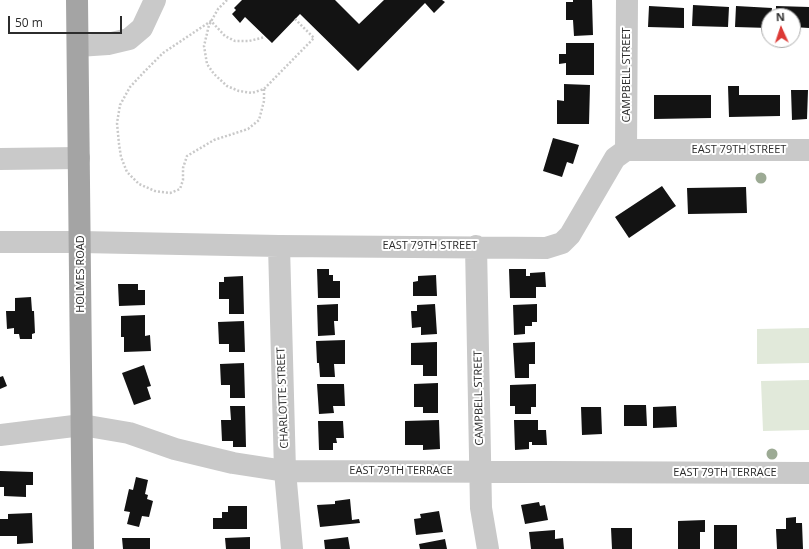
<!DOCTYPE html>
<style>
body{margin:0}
#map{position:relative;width:809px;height:549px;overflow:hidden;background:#fff;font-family:"Open Sans",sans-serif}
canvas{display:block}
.north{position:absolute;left:761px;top:8px;width:40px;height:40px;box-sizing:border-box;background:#fff;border:1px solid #ababab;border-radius:50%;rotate:357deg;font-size:11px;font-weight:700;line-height:16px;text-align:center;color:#2c2c2c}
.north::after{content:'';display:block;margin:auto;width:14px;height:18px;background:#dc3935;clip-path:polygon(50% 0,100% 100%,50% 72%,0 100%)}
.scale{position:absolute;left:8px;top:16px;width:114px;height:18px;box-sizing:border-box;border:2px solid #2c2c2c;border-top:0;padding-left:5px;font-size:12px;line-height:14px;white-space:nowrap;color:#2c2c2c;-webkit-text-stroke:3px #fff;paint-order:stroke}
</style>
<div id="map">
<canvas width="809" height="549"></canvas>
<div class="north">N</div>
<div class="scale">50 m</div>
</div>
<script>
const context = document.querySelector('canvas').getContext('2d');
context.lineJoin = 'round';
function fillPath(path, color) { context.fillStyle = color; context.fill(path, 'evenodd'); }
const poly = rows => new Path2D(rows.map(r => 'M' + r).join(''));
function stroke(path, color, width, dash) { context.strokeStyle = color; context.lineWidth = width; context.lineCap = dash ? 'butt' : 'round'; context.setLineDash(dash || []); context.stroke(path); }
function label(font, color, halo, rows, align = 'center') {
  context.font = font + ' "Open Sans",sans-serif'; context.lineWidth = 4; context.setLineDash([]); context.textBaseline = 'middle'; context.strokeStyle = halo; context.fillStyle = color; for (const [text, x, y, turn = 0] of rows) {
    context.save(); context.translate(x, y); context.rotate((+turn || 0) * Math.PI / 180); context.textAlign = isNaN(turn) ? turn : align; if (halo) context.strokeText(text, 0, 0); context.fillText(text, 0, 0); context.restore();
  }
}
fillPath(poly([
 [809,328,809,363,757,364,757,329],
 [809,380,809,430,763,431,761,381]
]), '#e1e9da');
fillPath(poly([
 [242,0,335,0,359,24,384,0,442,0,445,2,434,13,425,3,358,71,300,14,272,43,245,17,240,23,232,14,236,10,234,8],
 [573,0,592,0,593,35,574,36,573,20,566,20,566,2,573,2],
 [693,5,729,7,728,27,692,26],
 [649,6,684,8,684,28,648,27],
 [736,6,772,8,771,16,769,16,769,28,735,27],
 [776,6,809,7,809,28,793,27,793,16,776,16],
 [566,43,594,43,594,75,566,75,566,63,559,64,559,54,566,54],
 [564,84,590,85,589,124,557,124,557,100,564,101],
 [728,86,739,86,739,95,780,95,780,116,729,117],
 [791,90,808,90,807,119,792,120],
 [654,95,711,95,711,118,654,119],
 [553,138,579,145,573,164,567,162,562,177,543,171],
 [662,186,676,206,629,238,615,217],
 [746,187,747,213,688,214,687,188],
 [317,269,329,269,329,275,333,275,333,281,340,281,340,298,318,298],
 [509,269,526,269,526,276,530,276,530,273,545,272,546,287,536,287,536,298,510,298],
 [436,275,437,296,413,296,413,282,418,281,418,276],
 [243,276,244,314,229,314,229,299,219,299,219,282,224,282,224,277],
 [118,284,138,284,138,290,145,290,145,305,119,306],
 [31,297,32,311,34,311,35,333,32,334,32,339,20,339,19,334,14,334,14,328,7,329,6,311,15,311,15,298],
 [338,304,338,321,334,321,335,335,318,336,317,305],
 [435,304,437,334,421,335,421,327,412,328,411,311,417,311,417,305],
 [537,304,537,322,532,322,532,326,525,326,525,334,514,335,513,305],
 [145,315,145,336,150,335,151,351,124,352,124,337,121,337,121,316],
 [244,321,245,352,229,352,229,344,219,344,218,322],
 [345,340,345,364,334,364,335,377,320,377,319,363,317,363,316,341],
 [437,342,437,376,423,376,423,365,411,365,411,343],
 [535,342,535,364,529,364,529,378,515,378,513,343],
 [244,363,245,398,230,398,230,385,221,385,220,364],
 [144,365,151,386,147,387,151,399,134,405,122,373],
 [3,376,7,386,0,389,0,377],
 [438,383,438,413,423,413,423,407,414,407,414,384],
 [317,384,344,384,345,406,333,406,334,413,319,414],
 [536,384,536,407,531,407,531,414,515,414,515,406,510,406,510,385],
 [624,405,646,405,647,426,624,426],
 [230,406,245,406,246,447,233,447,233,441,222,441,221,420,231,420],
 [676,406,677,427,653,428,653,407],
 [581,407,601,407,602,434,582,435],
 [439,420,440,449,423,450,423,445,405,445,405,421],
 [514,420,538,420,538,430,546,430,547,445,532,445,532,442,529,442,529,449,515,450],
 [318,421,343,421,344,438,336,438,337,443,333,443,333,450,319,450],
 [0,471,33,472,33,485,26,485,26,497,4,496,4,487,0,487],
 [136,477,148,480,145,494,148,495,147,499,153,501,149,517,142,516,139,527,127,524,130,512,124,511,129,489,133,490],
 [350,499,352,520,359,519,360,523,320,527,317,505,335,504,335,501],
 [539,502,540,506,545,505,548,520,525,524,521,505],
 [228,506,247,506,247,529,213,529,213,518,222,518,222,512,228,512],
 [439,511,443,532,416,535,414,519,421,518,420,514],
 [32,513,33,543,17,544,17,536,0,536,0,519,8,519,8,514],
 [796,517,796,523,802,523,803,549,777,549,776,529,786,529,786,518],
 [705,520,705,532,700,532,700,549,678,549,678,521],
 [714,525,737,525,737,549,714,549],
 [611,528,632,528,632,549,612,549],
 [555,530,555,539,563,538,564,549,531,549,529,532],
 [250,537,250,549,226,549,225,538],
 [348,537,350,549,325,549,324,540],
 [122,538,150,538,150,549,123,549],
 [445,539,447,549,420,549,419,544]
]), '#131313');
stroke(poly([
 [227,0,218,9,209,25,204,46,207,64,214,74,227,86,239,91,252,93,264,89,314,38,295,19],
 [264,89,264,101,259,120,248,129,214,140,187,156,183,168,183,180,180,189,170,193,155,191,139,184,127,172,121,157,119,144,117,123,120,105,130,87,145,71,163,53,211,21,225,36,235,41,249,41,265,37]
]), '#c9c9c9', 2.5, [2, 2]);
stroke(poly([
 [78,46,108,44,129,39,142,28,155,0],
 [626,150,627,0],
 [0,159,79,158],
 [0,242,81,242,279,246,546,248,562,243,570,235,615,158,626,150,809,150],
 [279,246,285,471,292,549],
 [476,246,481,508,488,549],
 [0,435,82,425,129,433,175,449,233,463,285,471,809,473]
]), '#c9c9c9', 22);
stroke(poly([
 [77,0,83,549]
]), '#a4a4a4', 22);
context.fillStyle = '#9caa94';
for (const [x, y] of [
 [761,178],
 [772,454]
]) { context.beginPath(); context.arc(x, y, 5.5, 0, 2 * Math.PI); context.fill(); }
label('11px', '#2c2c2c', '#fff', [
 ["CAMPBELL STREET",627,75,-90],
 ["EAST 79TH STREET",739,150],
 ["EAST 79TH STREET",430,246],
 ["HOLMES ROAD",81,274,-90],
 ["CHARLOTTE STREET",283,398,-92],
 ["CAMPBELL STREET",479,398,-91],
 ["EAST 79TH TERRACE",401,471],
 ["EAST 79TH TERRACE",725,473]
]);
</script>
